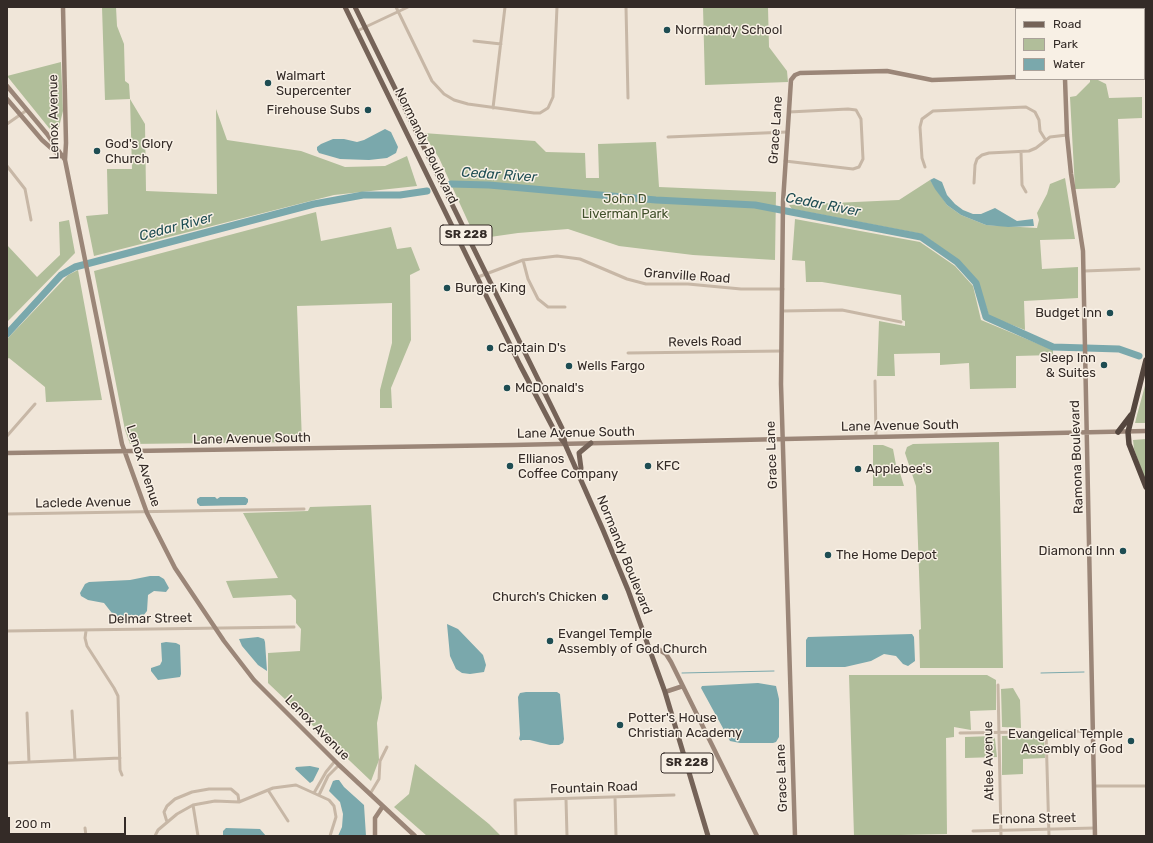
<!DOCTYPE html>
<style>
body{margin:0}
#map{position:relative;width:1153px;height:843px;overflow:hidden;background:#f0e6d9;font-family:Rubik,sans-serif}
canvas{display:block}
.frame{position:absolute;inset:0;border:8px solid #342b27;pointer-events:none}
.legend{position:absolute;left:1015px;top:8px;width:130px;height:72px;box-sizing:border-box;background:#f8f0e5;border:1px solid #aaa199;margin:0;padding:5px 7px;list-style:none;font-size:12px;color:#342b27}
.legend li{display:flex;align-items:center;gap:8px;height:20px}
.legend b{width:20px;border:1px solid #aaa199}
.scale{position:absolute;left:8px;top:817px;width:118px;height:18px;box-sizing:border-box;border:2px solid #342b27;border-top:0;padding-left:5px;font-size:12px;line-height:14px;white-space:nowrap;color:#342b27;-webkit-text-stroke:3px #f8f0e5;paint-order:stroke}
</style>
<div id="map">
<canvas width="1153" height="843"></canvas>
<div class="frame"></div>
<ul class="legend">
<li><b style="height:5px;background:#756358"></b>Road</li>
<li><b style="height:11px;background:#b1be9a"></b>Park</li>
<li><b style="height:11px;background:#7aa8ac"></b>Water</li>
</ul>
<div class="scale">200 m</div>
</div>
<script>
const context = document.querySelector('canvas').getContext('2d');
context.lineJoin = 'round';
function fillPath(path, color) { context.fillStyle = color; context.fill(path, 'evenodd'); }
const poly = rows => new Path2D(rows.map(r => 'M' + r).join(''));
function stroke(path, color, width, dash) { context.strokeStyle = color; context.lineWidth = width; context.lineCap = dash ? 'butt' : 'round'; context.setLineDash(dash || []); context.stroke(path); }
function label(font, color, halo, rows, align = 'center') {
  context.font = font + ' Rubik,sans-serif'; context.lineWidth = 3; context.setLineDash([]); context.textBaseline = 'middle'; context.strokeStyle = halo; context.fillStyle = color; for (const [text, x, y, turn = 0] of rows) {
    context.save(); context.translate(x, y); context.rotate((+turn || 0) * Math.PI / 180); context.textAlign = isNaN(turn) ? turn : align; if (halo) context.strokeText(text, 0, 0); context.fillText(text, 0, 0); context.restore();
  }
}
fillPath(poly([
 [102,7,116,7,117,26,124,44,125,81,129,84,130,99,145,124,146,191,217,194,216,109,227,140,301,151,345,167,385,166,407,156,417,186,334,195,94,256,86,216,108,214,107,169,132,169,130,99,105,100],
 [703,7,768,7,769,47,787,71,788,82,705,85],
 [61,62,63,111,59,127,53,133,7,76],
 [1090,79,1096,79,1106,84,1109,98,1142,97,1142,118,1118,119,1120,182,1115,188,1075,189,1070,97,1076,96,1090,82],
 [423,133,535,141,546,152,585,153,586,178,599,178,598,144,656,142,659,187,776,192,775,260,693,255,619,246,568,229,518,233,476,239,439,158],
 [1065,178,1075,239,1040,240,1042,269,1078,267,1078,298,1024,301,1025,330,989,316,978,282,958,260,922,234,792,209,789,205,899,200,930,180,947,205,961,215,986,225,1037,228,1039,220,1037,213,1047,194,1050,184],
 [316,212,321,241,391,227,397,249,411,247,420,270,410,275,411,340,391,388,392,408,380,408,380,390,392,343,392,303,297,306,302,442,130,444,125,430,94,271],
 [795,219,920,242,955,266,973,286,981,320,1053,350,1053,355,1016,356,1016,388,970,389,969,363,940,365,940,353,894,354,895,376,877,376,879,321,905,326,905,321,902,320,901,295,822,282,806,282,805,261,792,260],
 [69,220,75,253,7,322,7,245,37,277,60,255,59,222],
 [78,270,102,400,46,402,45,387,9,358,7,359,7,339,68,275],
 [1146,382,1146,423,1135,423,1137,415],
 [1146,439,1145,450,1146,482,1134,449,1133,440],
 [999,442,1003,668,920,668,919,630,921,629,916,486,905,453,907,447,913,444],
 [873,445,883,445,893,449,896,465,891,467,891,472,900,473,904,486,873,486],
 [371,505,382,698,377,723,379,760,371,781,268,683,268,653,300,651,301,629,296,623,296,600,291,595,233,598,226,581,278,578,243,513,308,511,310,507],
 [849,675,987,675,996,680,996,710,970,711,971,730,954,727,954,737,946,738,947,834,854,836],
 [1013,688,1020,700,1021,728,1002,727,1002,725,1001,689],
 [1044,735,1045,758,1023,759,1023,774,1002,775,1002,736],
 [993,736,995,739,997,757,965,758,965,737],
 [415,764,489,824,501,836,427,836,394,807,409,794]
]), '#b1be9a');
fillPath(poly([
 [385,129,391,132,398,147,396,153,387,158,369,160,340,159,319,153,317,150,317,147,321,144,333,139,344,139,357,142,364,140],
 [934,178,942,182,947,195,955,204,963,210,973,214,981,214,995,208,1017,221,1033,219,1034,226,1008,227,986,225,961,215,947,205,935,189,930,180],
 [200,497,215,497,217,499,220,497,245,497,248,499,248,502,246,505,200,506,197,503,197,499],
 [150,576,159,576,164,579,169,588,166,592,154,591,148,595,147,611,143,616,115,617,104,603,88,600,81,596,80,593,85,584,89,582,130,580],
 [447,624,458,629,483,655,486,665,484,672,470,674,462,673,456,669,450,656],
 [912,634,914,637,915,661,908,666,903,664,896,656,884,654,871,661,845,667,806,667,806,640,808,637],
 [258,637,264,639,265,642,267,671,258,665,242,646,239,639],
 [166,642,176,643,180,645,181,674,180,677,158,680,151,671,151,668,160,665,162,661,161,643],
 [758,683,776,686,779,699,779,737,776,742,773,743,740,743,730,741,701,688,702,686],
 [526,692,557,692,560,694,564,739,563,743,559,745,550,745,530,740,522,740,521,741,519,739,520,735,518,697,520,693],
 [310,766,319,768,319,769,313,781,310,783,295,769,296,767],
 [336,780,339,780,344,787,364,805,366,836,338,836,342,827,343,814,340,802,329,791,333,781],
 [226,828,260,829,266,836,223,836,223,831]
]), '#7aa8ac');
stroke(poly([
 [682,673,774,671],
 [1041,673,1084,672]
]), '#7aa8ac', 1);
stroke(poly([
 [451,184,489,185,656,200,755,205,921,237,957,262,976,283,986,317,1053,347,1119,349,1139,356],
 [7,334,61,275,75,267,314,204,363,195,400,195,427,191]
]), '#7aa8ac', 7);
stroke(poly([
 [396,7,432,81,444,94,454,100,468,104,534,113,540,113,548,108,553,97,557,7],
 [626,7,628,98],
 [1063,7,1063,9],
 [357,31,408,7],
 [474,41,501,44],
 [493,108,505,7],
 [7,124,27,110],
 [668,137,787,132],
 [1021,152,1022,185,1026,192],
 [785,161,853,169,859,167,863,159,861,119,856,110,848,109,789,112],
 [7,166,25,189,31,220],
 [925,167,922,158,920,127,922,119,933,111,1026,107,1035,112,1039,120,1040,131,1045,139],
 [974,183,975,165,977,159,982,155,989,153,1029,151,1036,148,1050,137,1067,135],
 [523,260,528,279,538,299,548,307,565,307],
 [1084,271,1139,269],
 [478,277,523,260,557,256,580,259,627,279,646,284,688,284,741,289,783,289],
 [782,311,842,310,901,322],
 [628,353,782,351],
 [875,381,876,437],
 [7,436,35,404],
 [7,514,304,509],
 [7,631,294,627],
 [86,631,85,638,87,646,114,688,118,696,120,770,122,775],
 [998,685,1001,836],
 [72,711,75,760],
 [27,713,29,762],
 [1046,732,1049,836],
 [960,733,1094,731],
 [7,763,120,758],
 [1095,786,1146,786],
 [268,790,288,821],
 [314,793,326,772,335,761],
 [370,794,379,779,380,761,387,747],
 [319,795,328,776,339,765],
 [615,797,616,836],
 [566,799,567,836],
 [193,805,198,836],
 [167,822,164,812,167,806,175,799,192,792,209,789,231,789,238,795,239,802],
 [85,828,86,836],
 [973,831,1095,828],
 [155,836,158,830,177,814,193,805,215,801,239,802,273,788,296,785,329,800,334,806,336,817,330,836],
 [516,836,515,800,674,795]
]), '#c7b7a6', 3);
stroke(poly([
 [63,7,66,143,65,160,122,444,147,513,175,568,224,641,254,680,339,765,415,836],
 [1065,79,1067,135,1071,174,1083,251,1095,836],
 [7,86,47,134,65,160],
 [7,99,42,140,60,156],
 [7,453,513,445,1146,431],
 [651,652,658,649,666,654,671,662,757,836],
 [665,692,683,686],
 [375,836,375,818,383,806],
 [795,836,781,384,783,202,791,80,795,75,800,73,887,71,932,80,1016,77]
]), '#9b8678', 4.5);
stroke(poly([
 [345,7,520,365,553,428,565,444,603,530,628,590,665,692,708,836],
 [355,7,562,428,565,443],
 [580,476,581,468,579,453,591,443]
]), '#756358', 5);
stroke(poly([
 [1146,360,1128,432,1129,444,1146,487],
 [1118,432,1131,415]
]), '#54463e', 5.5);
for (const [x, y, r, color] of [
 [667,30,4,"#1e4d53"],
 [268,83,4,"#1e4d53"],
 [368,110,4,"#1e4d53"],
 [97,151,4,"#1e4d53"],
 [447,288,4,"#1e4d53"],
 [1110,313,4,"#1e4d53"],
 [490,348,4,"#1e4d53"],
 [1104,365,4,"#1e4d53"],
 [569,366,4,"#1e4d53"],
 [507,388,4,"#1e4d53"],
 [510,466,4,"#1e4d53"],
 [648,466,4,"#1e4d53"],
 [858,469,4,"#1e4d53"],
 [1123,551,4,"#1e4d53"],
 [828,555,4,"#1e4d53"],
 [605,597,4,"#1e4d53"],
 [550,641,4,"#1e4d53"],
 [620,725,4,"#1e4d53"],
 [1131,741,4,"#1e4d53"]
]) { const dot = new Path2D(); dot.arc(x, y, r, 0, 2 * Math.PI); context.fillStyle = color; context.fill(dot); stroke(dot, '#f8f0e5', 1.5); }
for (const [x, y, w] of [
 [466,235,52],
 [687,763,52]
]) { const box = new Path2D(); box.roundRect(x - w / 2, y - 10, w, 20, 3); context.fillStyle = '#f8f0e5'; context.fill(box); stroke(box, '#342b27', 1); }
label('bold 12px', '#342b27', null, [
 ["SR 228",466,235],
 ["SR 228",687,763]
]);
label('13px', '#342b27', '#f8f0e5', [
 ["Normandy School",675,30],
 ["Walmart",276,76],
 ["Supercenter",276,91],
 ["Firehouse Subs",360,110,"right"],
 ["God's Glory",105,144],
 ["Church",105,159],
 ["Burger King",455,288],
 ["Budget Inn",1102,313,"right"],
 ["Captain D's",498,348],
 ["Sleep Inn",1096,358,"right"],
 ["& Suites",1096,373,"right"],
 ["Wells Fargo",577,366],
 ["McDonald's",515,388],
 ["Ellianos",518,459],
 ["Coffee Company",518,474],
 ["KFC",656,466],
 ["Applebee's",866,469],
 ["Diamond Inn",1115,551,"right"],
 ["The Home Depot",836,555],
 ["Church's Chicken",597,597,"right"],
 ["Evangel Temple",558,634],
 ["Assembly of God Church",558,649],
 ["Potter's House",628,718],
 ["Christian Academy",628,733],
 ["Evangelical Temple",1123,734,"right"],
 ["Assembly of God",1123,749,"right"]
], 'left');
label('13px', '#342b27', '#f8f0e5', [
 ["Lenox Avenue",54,117,-91],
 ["Grace Lane",776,130,-86],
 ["Normandy Boulevard",426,146,64],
 ["Granville Road",687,276,4],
 ["Revels Road",705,342,-1],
 ["Lane Avenue South",900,426,-1],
 ["Lane Avenue South",576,433,-1],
 ["Lane Avenue South",252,439,-1],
 ["Grace Lane",772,455,-92],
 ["Ramona Boulevard",1077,457,-92],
 ["Lenox Avenue",143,466,72],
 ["Laclede Avenue",83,503,-1],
 ["Normandy Boulevard",624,555,68],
 ["Delmar Street",150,619,-1],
 ["Lenox Avenue",317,728,45],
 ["Atlee Avenue",989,761,-91],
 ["Grace Lane",782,778,-92],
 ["Fountain Road",594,788,-2],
 ["Ernona Street",1034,819,-1]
]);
label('13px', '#42512c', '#f8f0e5', [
 ["John D",625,199],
 ["Liverman Park",625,214]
]);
label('italic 14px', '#1e4d53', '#f8f0e5', [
 ["Cedar River",499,175,4],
 ["Cedar River",823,205,11],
 ["Cedar River",176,227,-15]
]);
</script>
